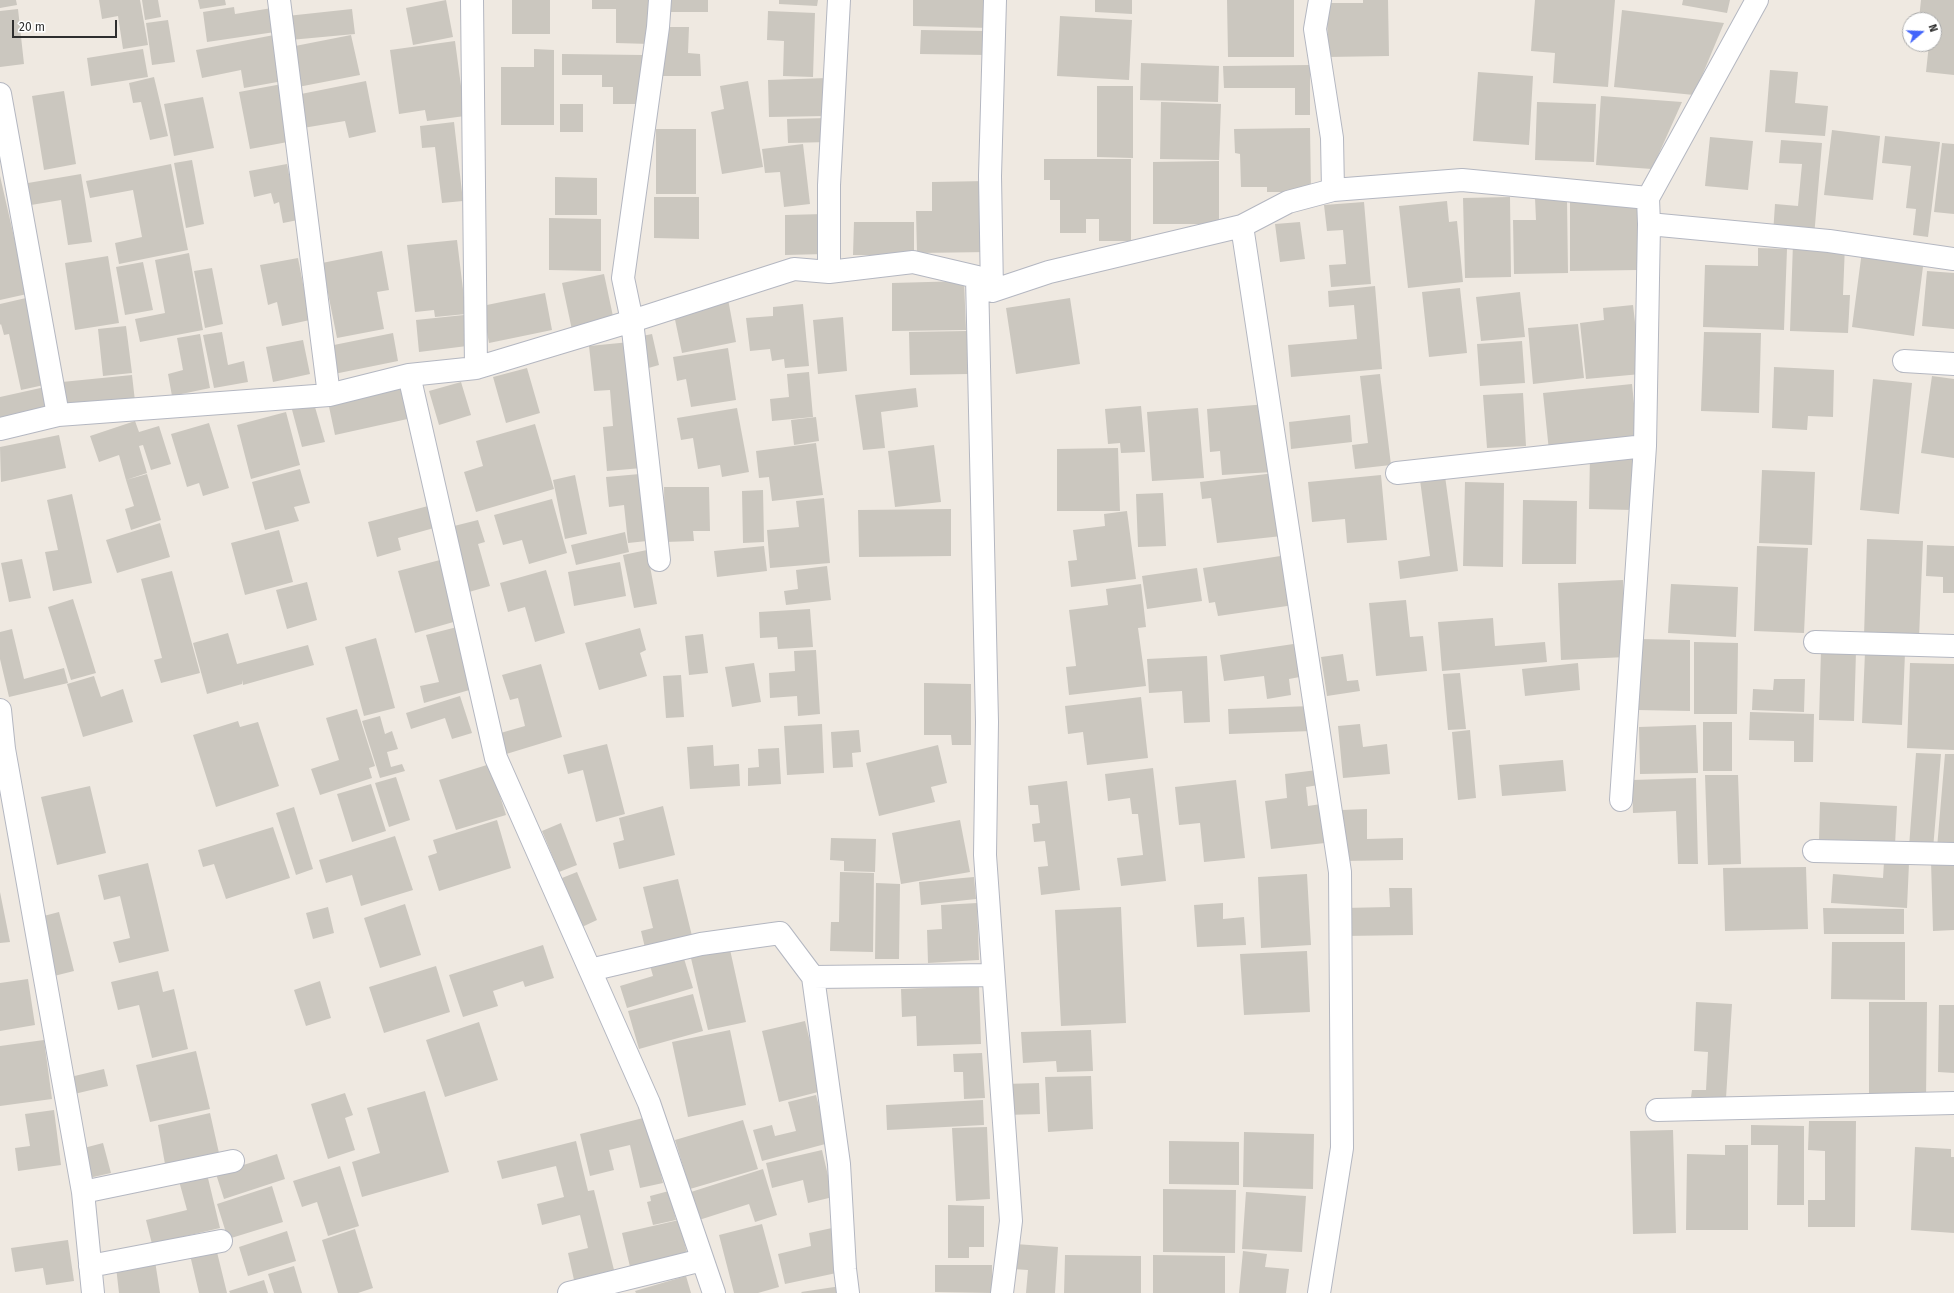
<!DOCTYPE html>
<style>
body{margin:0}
#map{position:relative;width:1954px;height:1293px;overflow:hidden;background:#efe9e1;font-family:"Fira Sans",sans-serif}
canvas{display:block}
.north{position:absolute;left:1902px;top:12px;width:40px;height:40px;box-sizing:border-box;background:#fff;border:1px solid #ababab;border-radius:50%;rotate:71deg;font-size:11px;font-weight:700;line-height:16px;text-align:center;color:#2e2e2e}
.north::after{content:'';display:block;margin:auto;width:14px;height:18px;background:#4264fb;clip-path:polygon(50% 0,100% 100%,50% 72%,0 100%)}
.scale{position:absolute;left:12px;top:20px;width:105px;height:18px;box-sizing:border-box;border:2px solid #2e2e2e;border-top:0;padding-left:5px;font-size:12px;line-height:14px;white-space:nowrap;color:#2e2e2e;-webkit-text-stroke:3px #fff;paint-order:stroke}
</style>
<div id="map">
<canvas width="1954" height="1293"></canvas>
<div class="north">N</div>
<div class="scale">20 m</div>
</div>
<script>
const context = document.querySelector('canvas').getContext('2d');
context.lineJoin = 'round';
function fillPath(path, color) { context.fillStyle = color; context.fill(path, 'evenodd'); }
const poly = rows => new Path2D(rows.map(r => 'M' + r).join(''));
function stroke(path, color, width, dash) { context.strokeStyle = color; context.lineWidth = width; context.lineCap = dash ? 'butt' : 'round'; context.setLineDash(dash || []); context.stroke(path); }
fillPath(poly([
 [0,0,16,0,17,5,0,8],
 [99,0,140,0,148,45,123,49,118,16,102,19],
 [142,0,158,0,161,17,145,20],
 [198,0,225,0,226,5,200,9],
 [446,0,453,37,413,45,406,8],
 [512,0,550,0,550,34,512,34],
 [592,0,650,0,650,44,616,43,616,9,592,9],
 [671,0,708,0,708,12,671,12],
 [779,0,818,0,817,6,779,4],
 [913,0,991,0,990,28,913,26],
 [1095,0,1132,0,1132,14,1095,12],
 [1227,0,1294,0,1294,57,1228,57],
 [1363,0,1388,0,1389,56,1328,57,1327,3,1363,3],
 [1535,0,1615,0,1608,87,1553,83,1555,53,1531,51],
 [1683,0,1730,0,1727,13,1682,5],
 [1921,0,1954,0,1954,75,1926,72,1929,44,1934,44,1934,20,1919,19],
 [234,7,235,14,272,8,275,32,207,42,203,12],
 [18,9,24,64,0,67,0,11],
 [352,9,355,34,290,40,287,16],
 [1622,10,1724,23,1694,95,1614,87],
 [768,11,815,13,813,77,783,76,784,41,767,40],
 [1060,16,1132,20,1129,80,1057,76],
 [168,20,175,62,152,65,146,23],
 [662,27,689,27,688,53,700,54,701,76,662,76],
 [921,30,987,31,987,55,920,54],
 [274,35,283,81,244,88,241,70,202,78,196,50],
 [351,35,360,75,298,87,290,47],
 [455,41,465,116,427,121,425,110,399,114,390,50],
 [143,49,148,77,91,86,87,58],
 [534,49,554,50,554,125,501,125,501,67,534,67],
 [562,54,643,55,643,104,613,104,613,87,602,87,602,75,562,75],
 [1141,63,1219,66,1218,102,1140,100],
 [1310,65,1310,115,1295,115,1295,88,1224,88,1223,66],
 [1770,70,1798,72,1795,103,1828,106,1825,136,1765,132],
 [1478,72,1533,76,1529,145,1473,141],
 [154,77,168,136,150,140,141,102,133,103,129,83],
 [827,78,827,116,769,117,768,80],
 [366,81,376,132,349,138,345,121,303,128,296,95],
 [748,81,763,167,722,174,711,112,724,109,720,86],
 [282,84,293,141,250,149,239,92],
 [1097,86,1133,86,1133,158,1097,157],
 [64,91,76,164,44,170,32,96],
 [1601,96,1682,102,1652,169,1596,165],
 [203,97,214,148,174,156,164,104],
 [1161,102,1221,104,1219,160,1160,159],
 [1537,102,1596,104,1594,162,1535,160],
 [560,104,583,104,583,132,560,132],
 [828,118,829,142,788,143,787,119],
 [454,122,463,201,442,203,435,147,422,148,420,126],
 [1310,128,1311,192,1267,192,1267,187,1241,187,1240,154,1235,153,1234,129],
 [656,129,696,129,696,194,656,194],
 [1832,130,1880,136,1873,200,1824,195],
 [1885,136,1940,142,1928,237,1913,235,1916,209,1906,208,1911,166,1882,163],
 [1710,137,1753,141,1748,190,1705,186],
 [1781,140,1822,143,1814,237,1773,234,1775,204,1798,206,1802,164,1779,163],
 [1942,143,1954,144,1954,214,1934,212],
 [803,144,810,204,784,207,780,172,765,173,762,149],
 [1044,159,1131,159,1131,241,1099,241,1099,219,1086,219,1086,233,1060,233,1060,200,1050,200,1050,180,1044,180],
 [192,160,204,224,186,228,174,163],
 [1219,161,1219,224,1153,224,1153,162],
 [171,164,188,250,119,264,115,243,142,237,133,190,90,198,86,181],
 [287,164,298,220,283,223,279,202,274,204,271,193,254,197,249,171],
 [81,174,92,242,68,245,61,200,25,206,22,184],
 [0,176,27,294,0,300],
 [555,177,597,178,597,215,555,215],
 [987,181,989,252,917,253,916,211,932,211,932,182],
 [654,197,699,197,699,239,654,238],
 [1510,197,1511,277,1465,278,1463,198],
 [1535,198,1567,198,1568,273,1514,274,1513,220,1536,220],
 [1447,201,1449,222,1457,221,1463,282,1408,288,1399,206],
 [1364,202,1371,284,1331,287,1329,265,1346,264,1343,230,1327,231,1324,205],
 [1570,202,1639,202,1638,270,1570,271],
 [824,214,825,254,785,255,785,215],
 [549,218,601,219,601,271,549,270],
 [854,222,914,222,914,255,853,255],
 [1300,222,1305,259,1280,262,1275,224],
 [457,240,466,314,435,317,434,310,415,312,407,245],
 [1793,243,1845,245,1843,295,1850,295,1848,333,1790,331],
 [1758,248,1787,249,1784,330,1703,327,1705,265,1758,266],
 [382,251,389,290,377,292,384,329,337,338,322,263],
 [1862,251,1924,259,1914,336,1852,327],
 [189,253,203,330,140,342,135,319,165,313,155,260],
 [108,256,119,323,75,330,65,263],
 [298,258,310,320,282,326,277,302,268,305,260,265],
 [143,262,153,310,125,315,116,267],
 [212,268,223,324,205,328,194,271],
 [1927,271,1954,273,1954,329,1922,326],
 [604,274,614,321,572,330,562,283],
 [964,281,966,330,892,331,892,283],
 [1375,286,1382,369,1291,377,1288,345,1357,339,1354,305,1329,307,1328,291],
 [1460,288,1467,353,1429,357,1422,292],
 [1520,292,1525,337,1481,341,1476,297],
 [545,293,552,330,489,343,482,306],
 [26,298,44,385,21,390,9,334,4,335,1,324,0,325,0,304],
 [1070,298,1080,364,1016,374,1006,308],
 [728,299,736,342,682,353,673,310],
 [803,304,809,366,785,368,784,359,772,361,770,349,750,351,746,318,773,316,773,307],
 [1633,305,1641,374,1586,379,1580,323,1604,320,1603,308],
 [464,315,467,346,419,352,416,320],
 [843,317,847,371,818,374,813,320],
 [1578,324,1584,378,1533,384,1528,328],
 [126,326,132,373,103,376,98,329],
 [967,331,968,374,910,375,909,332],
 [222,332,228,365,244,361,248,382,214,388,203,335],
 [1704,332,1761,333,1759,413,1701,411],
 [393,333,398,361,334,374,329,346],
 [200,334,210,388,172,396,168,374,183,370,177,338],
 [652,334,659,365,645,369,637,337],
 [303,340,310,374,273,382,266,347],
 [1522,341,1525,383,1480,386,1477,344],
 [630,342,642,468,607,471,603,427,613,426,610,390,594,391,589,346],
 [728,348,736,400,691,407,686,379,677,381,673,357],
 [1774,367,1834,370,1833,417,1808,416,1807,430,1772,428],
 [527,368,540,413,506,423,493,377],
 [809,372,813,417,772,421,770,399,789,397,787,374],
 [1380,374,1391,465,1355,469,1352,445,1368,443,1360,376],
 [132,375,135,401,65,408,62,382],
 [1932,376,1954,379,1954,458,1921,453],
 [1873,379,1912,383,1899,514,1860,510],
 [461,382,471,415,439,425,429,391],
 [1632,384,1638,443,1549,451,1543,393],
 [405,386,412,418,335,435,328,402],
 [45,387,50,409,0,420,0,397],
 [916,388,918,407,881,412,885,448,863,450,855,395],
 [1523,393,1526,446,1487,448,1483,395],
 [313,400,325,442,302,447,291,406],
 [1267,404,1272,472,1222,475,1220,451,1210,452,1207,409],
 [1141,406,1145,452,1121,453,1120,443,1108,444,1105,409],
 [737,408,749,472,722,477,720,465,698,469,693,438,681,440,677,418],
 [1198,408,1204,478,1152,481,1147,412],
 [286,412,300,465,251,479,237,425],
 [1350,415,1352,442,1291,449,1289,422],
 [816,417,819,441,794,445,791,420],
 [135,421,139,432,159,426,171,464,151,470,143,445,139,446,147,473,126,480,119,455,99,462,90,436],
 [209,423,229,488,203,496,199,483,187,487,171,434],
 [535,424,554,489,476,512,464,472,483,466,476,441],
 [59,435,66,468,1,482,0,447],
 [816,443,823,495,772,501,769,477,759,478,756,451],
 [934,445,941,502,895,507,888,451],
 [1118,448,1120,511,1057,511,1057,449],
 [1634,452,1633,510,1589,509,1590,455],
 [300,469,310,503,294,507,299,521,265,530,252,482],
 [1762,470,1815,472,1812,545,1759,543],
 [1275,473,1282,536,1217,543,1211,498,1202,499,1200,482],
 [147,474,161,520,131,530,125,509,134,506,126,480],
 [640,474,647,541,628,543,624,505,609,507,606,477],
 [575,475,587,534,565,539,553,480],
 [1381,475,1387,540,1347,543,1345,519,1312,522,1308,482],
 [1445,476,1458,571,1400,579,1398,561,1430,556,1420,480],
 [1465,482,1504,483,1503,567,1463,566],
 [664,487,709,487,710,531,693,531,694,541,665,542],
 [763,490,764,542,743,543,742,491],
 [1163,493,1166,546,1138,547,1136,494],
 [72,494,92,583,53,591,45,552,58,550,47,500],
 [824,498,830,563,770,568,767,530,799,527,796,501],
 [552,499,567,553,529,564,522,540,503,545,494,515],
 [1523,500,1577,501,1576,564,1522,564],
 [428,506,434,528,398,538,401,550,377,557,368,522],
 [951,509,951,556,859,557,858,510],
 [1127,511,1136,579,1071,587,1068,561,1077,560,1073,530,1105,526,1104,514],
 [478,520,485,542,478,544,490,586,469,592,450,527],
 [160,523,170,557,117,573,106,540],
 [279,530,293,582,245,595,231,543],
 [625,532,629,552,576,565,571,545],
 [1867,539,1923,541,1919,638,1864,636],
 [1927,545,1954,546,1954,593,1943,593,1943,577,1926,576],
 [764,546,767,571,717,577,714,551],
 [1757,546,1808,548,1804,633,1754,631],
 [647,550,657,604,634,608,623,555],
 [1287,555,1294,605,1218,616,1215,602,1209,603,1203,568],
 [22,559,31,598,9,602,1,563],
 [440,560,457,621,415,633,398,571],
 [620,562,626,596,574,606,568,572],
 [827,566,831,600,786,605,784,591,798,589,796,570],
 [1197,568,1202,601,1147,609,1142,576],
 [546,570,565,633,535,642,525,607,508,612,500,583],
 [172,571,200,673,161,683,154,660,162,658,141,579],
 [1623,580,1626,657,1561,660,1558,583],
 [307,582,317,620,287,629,276,590],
 [1141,584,1146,627,1138,628,1146,686,1069,695,1066,667,1076,666,1069,610,1108,605,1106,589],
 [1671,584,1738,587,1736,637,1668,633],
 [73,599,96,673,71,680,48,607],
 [1406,600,1410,637,1423,636,1427,671,1376,676,1369,603],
 [810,609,813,647,778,649,777,637,760,638,759,612],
 [1493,618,1495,646,1545,642,1547,662,1442,671,1438,622],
 [457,627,473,689,424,703,420,686,439,682,426,635],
 [640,628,646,650,640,653,647,676,599,690,585,643],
 [12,629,24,679,64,668,68,683,9,697,0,659,0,632],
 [228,633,237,664,308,645,314,665,243,685,242,680,242,684,207,694,193,643],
 [703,634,708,673,689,675,685,636],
 [376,638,395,708,364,716,345,647],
 [1638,639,1690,640,1690,711,1637,710],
 [1694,642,1738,643,1737,714,1694,714],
 [1300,643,1305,676,1289,679,1291,695,1267,699,1264,676,1224,681,1220,655],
 [816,650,820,714,798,716,797,696,770,698,769,673,795,671,794,651],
 [1821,650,1856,651,1854,721,1819,720],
 [1865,652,1905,653,1902,725,1862,723],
 [1343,654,1347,681,1358,680,1360,691,1327,696,1321,657],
 [1207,656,1210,722,1184,723,1182,691,1149,693,1147,659],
 [754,663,761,702,732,707,725,667],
 [1578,663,1580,690,1525,696,1522,669],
 [1910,663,1954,664,1954,750,1907,748],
 [541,664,562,737,503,755,497,734,525,726,518,698,510,700,502,675],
 [1460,673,1466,729,1448,730,1443,674],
 [681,675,684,717,666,718,663,676],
 [94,676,101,697,123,689,133,722,83,737,67,684],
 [1774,679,1805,679,1804,712,1752,710,1753,689,1773,690],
 [924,683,971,684,971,745,952,745,951,735,924,735],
 [460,696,472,733,452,739,445,718,411,729,406,713],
 [1141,697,1148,758,1087,765,1083,732,1068,734,1065,706],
 [1311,706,1312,731,1229,734,1228,709],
 [357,709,375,766,369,768,372,778,320,795,311,769,339,760,326,718],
 [1750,712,1814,714,1813,762,1794,762,1794,741,1749,740],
 [380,716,385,734,392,731,398,749,387,752,391,767,402,764,405,771,380,778,362,721],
 [238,721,240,727,258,722,279,786,216,807,193,735],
 [1703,722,1732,722,1732,771,1703,771],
 [822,724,824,773,787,775,784,726],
 [1360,724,1363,747,1387,744,1390,774,1343,778,1338,726],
 [1696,725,1698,773,1640,774,1639,727],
 [859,730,861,752,852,753,853,767,833,768,831,732],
 [1470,730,1476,798,1458,800,1452,732],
 [607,744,625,814,596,822,583,770,568,774,563,755],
 [713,745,714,766,739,764,740,786,690,789,687,747],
 [938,745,947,783,931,787,935,802,879,816,866,763],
 [779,748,781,784,748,786,748,768,759,767,758,749],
 [1916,753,1941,754,1933,849,1909,847],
 [1945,754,1954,754,1954,849,1937,848],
 [1563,760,1566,791,1502,796,1499,765],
 [490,764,506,815,456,830,439,780],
 [1153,768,1166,881,1121,886,1117,858,1143,855,1138,814,1132,814,1130,798,1108,801,1105,774],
 [1317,770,1319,785,1306,787,1308,806,1321,804,1325,843,1271,849,1265,801,1287,798,1285,774],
 [1705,775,1738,775,1741,864,1708,865],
 [396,777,410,820,389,827,375,783],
 [1696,778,1698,864,1678,864,1676,811,1633,813,1632,780],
 [1236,780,1245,858,1204,862,1200,823,1179,825,1175,787],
 [1067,781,1080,890,1041,895,1038,867,1048,866,1045,841,1034,842,1032,824,1040,823,1038,805,1030,805,1028,786],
 [371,784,386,831,352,842,337,794],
 [90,786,106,853,57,865,41,797],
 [1820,802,1897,806,1895,845,1819,841],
 [663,806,675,855,619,869,613,843,624,840,619,818],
 [294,807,313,869,296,875,276,813],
 [1367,809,1367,839,1403,838,1403,860,1343,861,1342,810],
 [497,820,511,868,439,891,428,856,437,853,433,840],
 [960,820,970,872,901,884,892,833],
 [561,823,577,865,559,872,542,831],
 [273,827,290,878,226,899,214,864,203,867,198,850],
 [395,836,413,890,361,906,352,875,326,883,319,860],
 [831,838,876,839,875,872,844,871,844,861,830,860],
 [1954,860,1954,930,1933,931,1931,861],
 [1884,862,1909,863,1907,908,1831,903,1833,874,1883,878],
 [148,863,169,951,119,963,113,942,130,938,120,896,104,900,98,875],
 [1806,867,1808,929,1725,931,1723,868],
 [577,872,597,920,582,927,562,878],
 [840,872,874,873,873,952,830,951,831,922,839,922],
 [1307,874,1311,945,1261,948,1258,877],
 [974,877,976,899,921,905,919,882],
 [678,879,693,940,646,952,641,931,653,928,643,887],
 [876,883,900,884,899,959,875,959],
 [1389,888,1412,888,1413,935,1344,936,1344,908,1390,907],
 [0,892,10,942,0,943],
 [977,903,979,960,928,963,927,930,942,929,941,905],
 [1223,903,1223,919,1244,917,1246,945,1197,947,1194,905],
 [405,904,421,955,380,968,364,918],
 [328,907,334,933,313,939,306,913],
 [1121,907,1126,1023,1061,1026,1055,910],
 [1823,908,1904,909,1904,934,1824,934],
 [59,912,74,971,50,977,36,918],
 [1832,942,1905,942,1905,1000,1831,999],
 [543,945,554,978,525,987,523,981,493,991,498,1006,463,1017,449,975],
 [729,945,746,1022,708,1030,690,954],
 [1307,951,1310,1012,1244,1015,1240,954],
 [682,952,693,988,627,1008,620,986,653,976,649,962],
 [436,966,450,1012,384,1033,369,987],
 [158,971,163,992,174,989,188,1049,152,1058,139,1005,118,1010,111,982],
 [28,979,35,1025,0,1031,0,983],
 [320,981,331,1018,306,1026,294,990],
 [979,986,981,1044,917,1046,916,1016,902,1017,901,989],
 [693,994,703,1031,639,1049,628,1011],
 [1696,1002,1732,1004,1726,1098,1691,1097,1692,1090,1706,1090,1708,1052,1694,1051],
 [1869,1002,1927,1002,1926,1102,1869,1101],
 [1939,1005,1954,1005,1954,1073,1938,1072],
 [805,1021,822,1091,779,1102,762,1031],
 [479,1022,498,1080,445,1097,426,1040],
 [730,1030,746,1105,688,1117,672,1042],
 [1091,1030,1093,1071,1057,1072,1056,1061,1023,1063,1021,1032],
 [44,1040,52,1099,0,1106,0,1046],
 [196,1051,210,1109,150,1122,136,1065],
 [982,1053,985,1098,964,1099,963,1072,954,1072,953,1054],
 [104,1069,108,1086,70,1095,66,1078],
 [1091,1076,1093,1129,1048,1132,1045,1077],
 [1039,1083,1040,1114,1006,1115,1005,1084],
 [425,1091,449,1172,362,1197,352,1162,380,1153,367,1108],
 [345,1093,353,1115,345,1118,355,1150,328,1159,311,1104],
 [816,1095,829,1143,762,1161,753,1130,772,1125,775,1136,796,1131,788,1102],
 [983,1100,984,1125,887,1130,886,1105],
 [54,1110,61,1165,18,1171,15,1148,30,1146,25,1114],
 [210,1113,219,1153,165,1164,158,1125],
 [647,1117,663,1183,640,1188,630,1145,609,1150,614,1170,590,1176,580,1134],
 [743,1120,758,1169,690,1189,675,1140],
 [1809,1121,1856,1121,1855,1227,1808,1227,1808,1200,1825,1200,1825,1151,1808,1150],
 [1751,1125,1804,1126,1804,1205,1777,1205,1778,1145,1751,1145],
 [987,1127,990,1199,956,1201,952,1128],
 [1673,1130,1676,1233,1633,1234,1630,1131],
 [1244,1132,1314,1134,1313,1189,1243,1187],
 [576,1141,588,1191,594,1190,614,1270,574,1280,568,1253,588,1248,580,1215,542,1225,537,1204,564,1197,556,1166,502,1179,497,1161],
 [1169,1141,1239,1142,1239,1185,1169,1184],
 [103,1143,111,1173,89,1178,80,1149],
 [1725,1145,1748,1145,1748,1230,1686,1230,1687,1154,1725,1155],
 [1915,1147,1951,1149,1951,1157,1954,1157,1954,1233,1911,1230],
 [822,1150,833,1197,808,1203,803,1180,772,1188,766,1163],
 [277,1154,285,1179,224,1199,216,1174],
 [340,1166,359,1226,328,1236,317,1202,302,1207,293,1181],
 [763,1169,777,1215,755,1222,749,1204,699,1220,691,1192],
 [207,1174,220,1228,152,1244,146,1220,187,1210,179,1181],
 [272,1186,283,1222,228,1239,217,1204],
 [1163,1189,1236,1190,1235,1253,1163,1252],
 [669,1191,676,1220,653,1225,647,1202,651,1201,650,1196],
 [1246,1192,1306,1196,1302,1252,1242,1249],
 [948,1205,984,1206,984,1247,969,1247,969,1258,948,1258],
 [679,1220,688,1257,631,1271,622,1233],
 [762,1224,779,1287,758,1293,734,1293,719,1235],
 [832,1228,841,1272,785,1284,778,1254,811,1246,809,1233],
 [355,1229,373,1288,358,1293,338,1293,322,1240],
 [287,1231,296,1261,248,1276,239,1247],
 [68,1240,74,1281,46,1285,43,1268,15,1272,11,1248],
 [1015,1244,1058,1247,1055,1293,1026,1293,1028,1270,1013,1269],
 [216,1248,227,1293,199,1293,190,1255],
 [1243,1251,1267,1254,1265,1267,1289,1269,1286,1293,1239,1293],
 [1065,1255,1141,1256,1141,1293,1064,1293],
 [1153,1255,1225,1256,1225,1293,1153,1293],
 [155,1261,160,1293,119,1293,116,1267],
 [935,1265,992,1265,992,1293,935,1292],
 [294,1266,302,1293,274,1293,268,1274],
 [686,1276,691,1293,636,1293,635,1291],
 [264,1280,268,1293,230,1293,229,1291],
 [841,1286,842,1293,802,1293,801,1292]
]), '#cbc7bf');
const street = poly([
 [279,0,329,395],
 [472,0,476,368],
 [1320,0,1315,29,1332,138,1333,190],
 [0,94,58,415],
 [1649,224,1829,241,1954,259],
 [1242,226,1340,872,1342,1148,1319,1293],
 [829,272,829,185,839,0],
 [977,277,987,722,985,855,1011,1221,1002,1293],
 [992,291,990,176,995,0],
 [1904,361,1954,364],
 [409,375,496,758,649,1103,714,1293],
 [0,429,58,415,329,395,409,375,476,368,632,321,794,269,829,272,913,262,977,277,992,291,1049,272,1242,226,1288,202,1333,190,1462,180,1648,198],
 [1397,473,1645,446],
 [659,560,632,321,623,278,658,27,660,0],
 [1815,642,1954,646],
 [0,710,4,749,83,1192,93,1293],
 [1621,800,1645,446,1649,224,1648,198,1757,0],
 [1814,851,1954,854],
 [590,970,701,944,780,933,813,977,839,1164,845,1269,848,1293],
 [813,977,993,975],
 [1657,1110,1954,1103],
 [83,1192,233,1161],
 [90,1266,221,1241],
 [569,1293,702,1260]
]);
stroke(street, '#b4b7c1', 24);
stroke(street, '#fff', 22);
</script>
